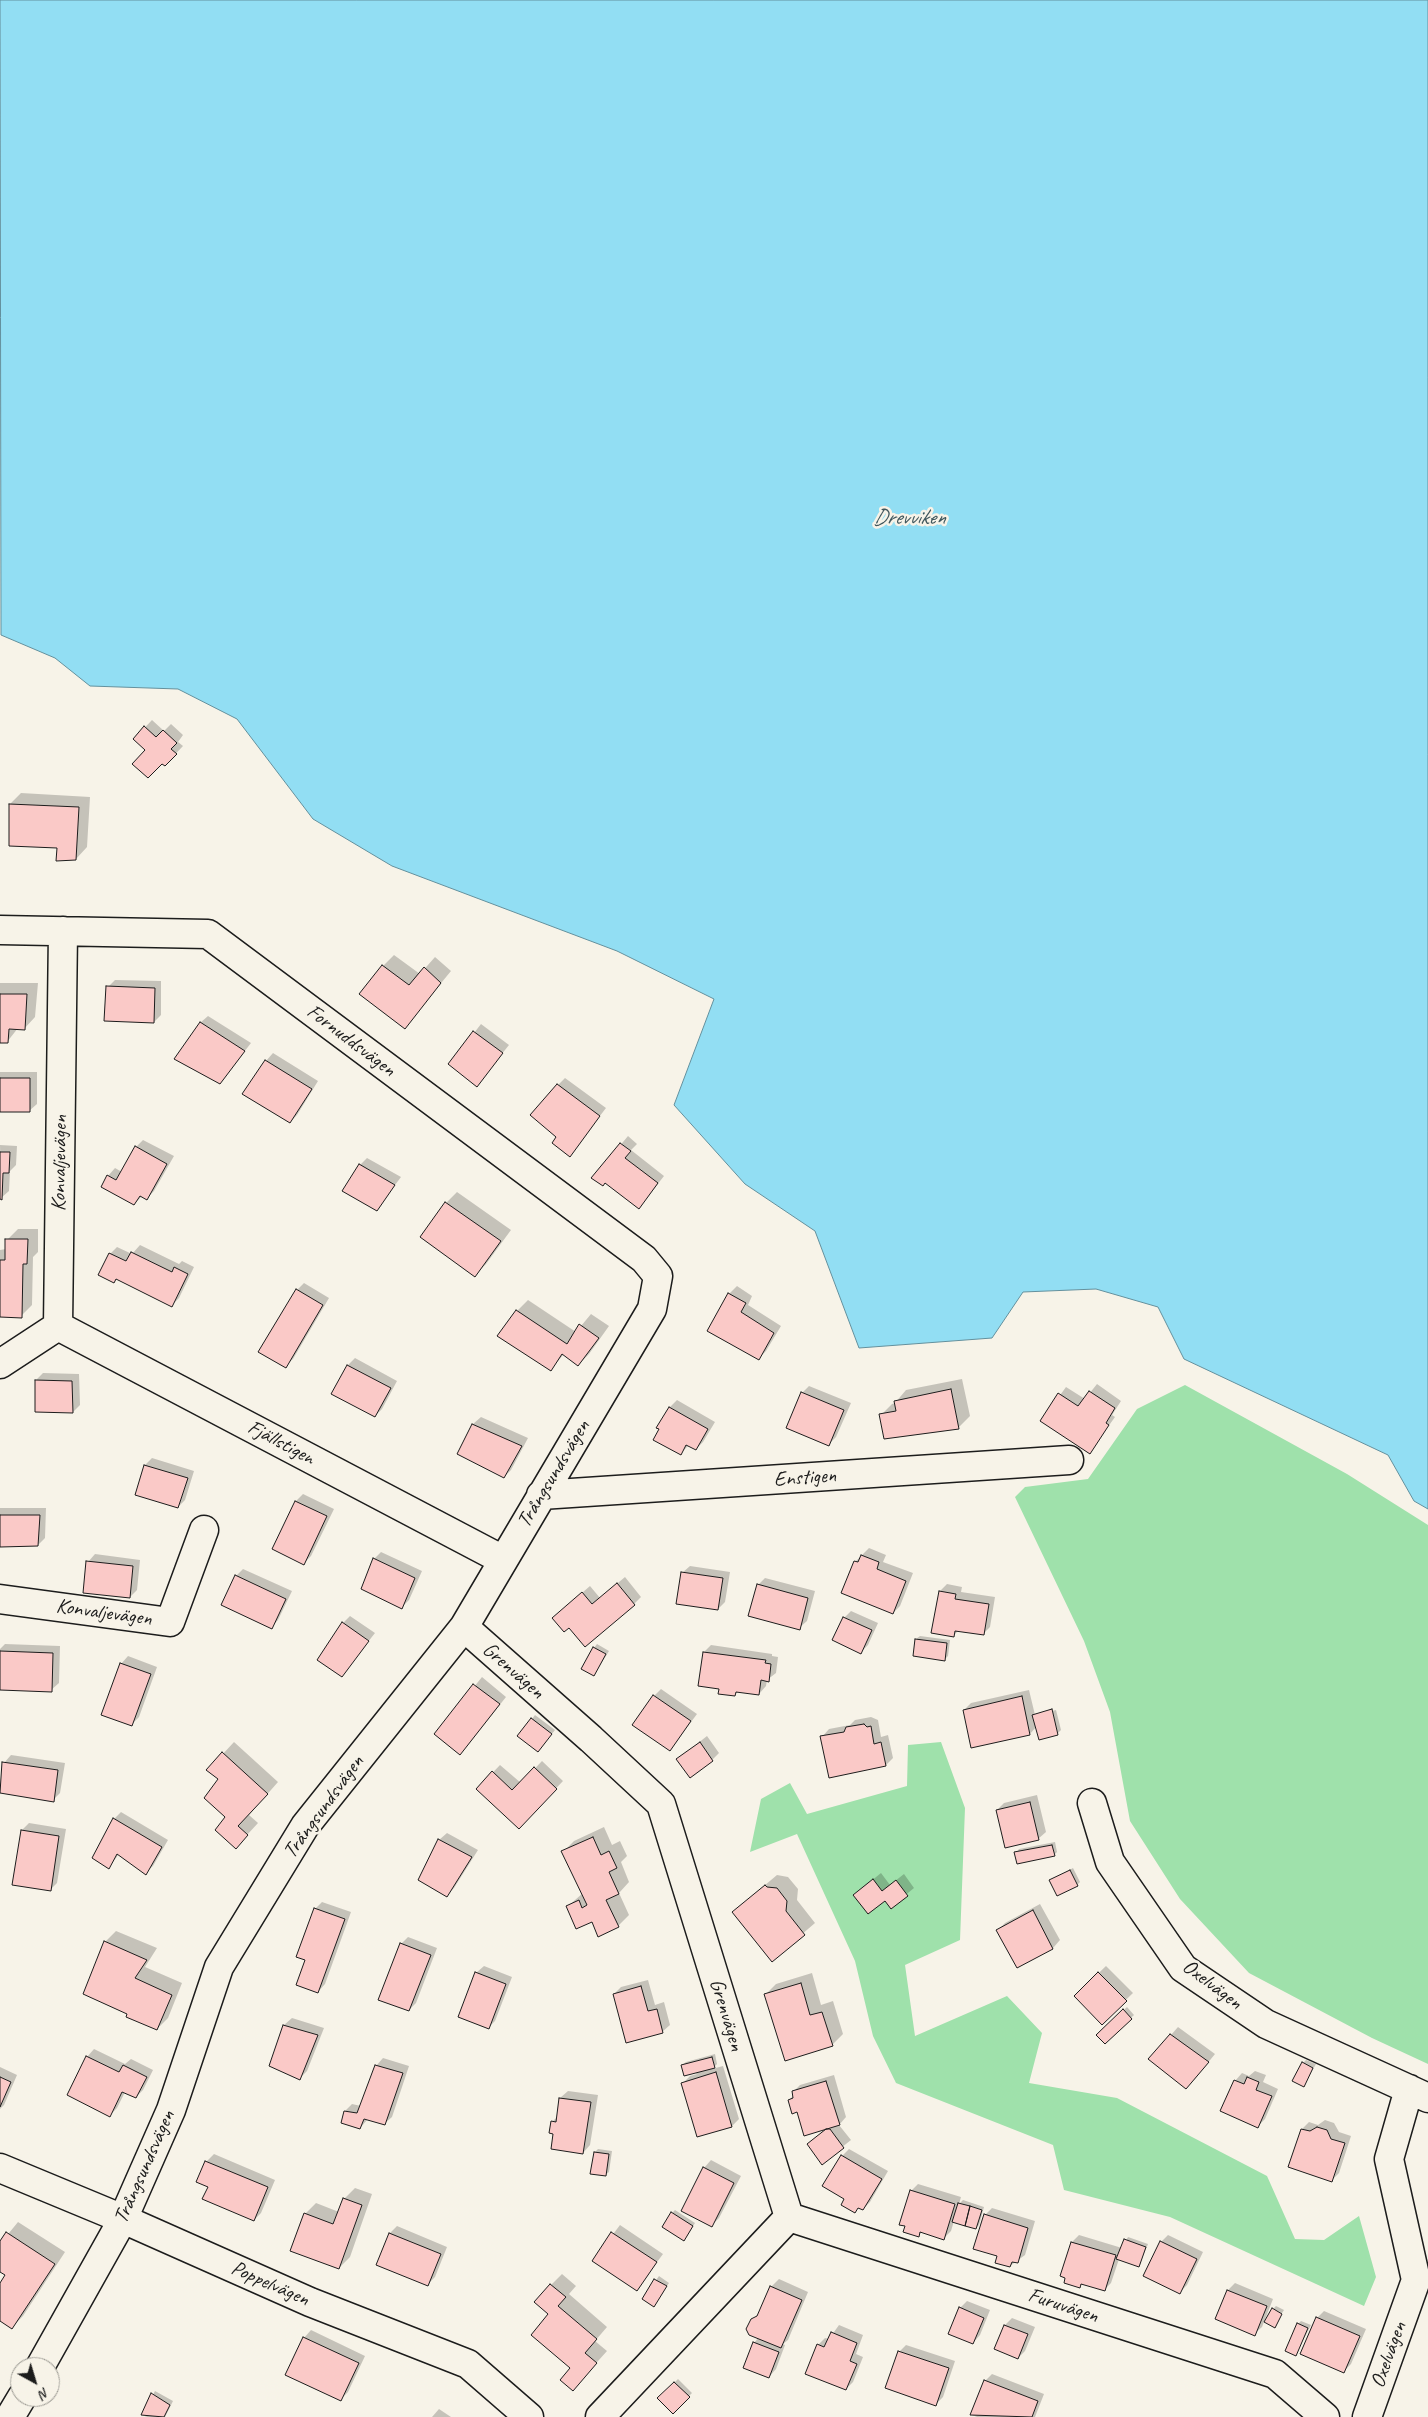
<!DOCTYPE html>
<meta charset="utf-8">
<style>
body{margin:0}
#map{position:relative;width:1428px;height:2417px;overflow:hidden;background:#f7f3e8;font-family:Caveat,sans-serif}
canvas{display:block}
.north{position:absolute;left:10px;top:2357px;width:50px;height:50px;box-sizing:border-box;background:#f7f3e8;border:1px solid #9f9d96;border-radius:50%;rotate:141deg;font-size:14px;font-weight:700;line-height:20px;text-align:center;color:#1c1c1c}
.north::after{content:'';display:block;margin:auto;width:18px;height:22px;background:#1c1c1c;clip-path:polygon(50% 0,100% 100%,50% 72%,0 100%)}
</style>
<div id="map">
<canvas width="1428" height="2417"></canvas>
<div class="north">N</div>
</div>
<script>
const context = document.querySelector('canvas').getContext('2d');
context.lineJoin = 'round';
function fillPath(path, color) { context.fillStyle = color; context.fill(path, 'evenodd'); }
const poly = rows => new Path2D(rows.map(r => 'M' + r).join(''));
function stroke(path, color, width, dash) { context.strokeStyle = color; context.lineWidth = width; context.lineCap = dash ? 'butt' : 'round'; context.setLineDash(dash || []); context.stroke(path); }
function label(font, color, halo, rows, align = 'center') {
  context.font = font + ' Caveat,sans-serif'; context.lineWidth = 5; context.setLineDash([]); context.textBaseline = 'middle'; context.strokeStyle = halo; context.fillStyle = color; for (const [text, x, y, turn = 0] of rows) {
    context.save(); context.translate(x, y); context.rotate((+turn || 0) * Math.PI / 180); context.textAlign = isNaN(turn) ? turn : align; if (halo) context.strokeText(text, 0, 0); context.fillText(text, 0, 0); context.restore();
  }
}
fillPath(poly([
 [1185,1385,1347,1474,1428,1525,1428,2064,1372,2038,1249,1973,1180,1899,1130,1821,1110,1712,1084,1641,1015,1497,1025,1487,1088,1479,1137,1409],
 [941,1742,965,1808,960,1940,905,1965,915,2036,1007,1996,1042,2033,1029,2083,1117,2098,1267,2176,1295,2239,1324,2240,1359,2216,1376,2277,1364,2306,1170,2217,1064,2190,1053,2145,896,2083,873,2036,855,1961,797,1834,750,1852,761,1799,790,1783,807,1814,907,1786,908,1745]
]), '#9fe1ab');
const water = poly([
 [0,0,1428,0,1428,1509,1414,1501,1388,1455,1184,1359,1158,1307,1096,1289,1023,1292,992,1338,859,1348,815,1231,745,1184,674,1105,714,999,617,951,392,866,313,819,237,719,178,689,90,686,55,658,1,635,0,0]
]);
fillPath(water, '#92def3');
stroke(water, '#63909d', 1);
fillPath(poly([
 [152,720,164,731,171,724,183,735,178,742,183,746,165,765,135,738],
 [21,793,90,797,87,847,76,859,58,847,10,804],
 [394,955,420,974,435,957,451,971,405,1027,383,966],
 [115,980,161,981,161,1015,154,1022,108,987],
 [0,983,38,983,35,1017,24,1029,18,1028,7,1042,0,1042],
 [208,1016,251,1043,220,1083,200,1023],
 [481,1024,509,1045,477,1085,450,1064],
 [273,1053,318,1081,297,1115,290,1122,266,1061],
 [0,1072,37,1072,37,1104,29,1111,0,1111],
 [565,1078,606,1108,570,1155,558,1137,558,1085],
 [628,1136,637,1144,631,1150,664,1176,639,1208,606,1182,593,1178],
 [143,1140,174,1156,154,1191,147,1198,141,1197,134,1204,108,1176,115,1168,122,1172,136,1147],
 [0,1145,17,1146,16,1165,10,1171,9,1191,1,1198],
 [367,1158,401,1177,377,1209,360,1165],
 [457,1192,511,1230,486,1264,475,1275,422,1237,446,1203],
 [18,1229,38,1229,38,1252,33,1257,32,1305,21,1316,0,1316,0,1250,6,1249,7,1240],
 [140,1245,179,1264,182,1261,194,1267,179,1298,172,1305,117,1279,114,1282,110,1254,117,1247,132,1254],
 [304,1283,329,1298,293,1359,285,1366,297,1290],
 [737,1286,752,1296,748,1305,781,1326,766,1351,759,1358,709,1331,729,1294],
 [528,1300,576,1332,591,1314,609,1326,589,1354,578,1365,564,1354,551,1369,517,1311],
 [355,1358,397,1381,382,1409,375,1416,348,1365],
 [43,1373,79,1374,80,1405,73,1412,36,1380],
 [962,1379,970,1416,959,1427,885,1438,881,1415,892,1404,895,1403,906,1390],
 [1097,1384,1121,1401,1112,1415,1115,1417,1090,1452,1042,1420,1066,1387,1085,1399],
 [809,1386,851,1403,836,1437,829,1444,802,1393],
 [677,1400,715,1422,703,1442,696,1449,689,1445,680,1454,658,1428,670,1407],
 [481,1417,528,1438,511,1470,504,1477,459,1453,473,1424],
 [152,1458,194,1471,185,1500,178,1507,136,1494,145,1465],
 [303,1494,334,1509,311,1556,304,1563,273,1549,296,1501],
 [0,1508,46,1508,45,1538,38,1545,0,1546],
 [869,1548,886,1555,883,1562,913,1573,900,1606,893,1613,855,1562],
 [381,1552,422,1571,409,1600,401,1608,374,1559],
 [95,1554,140,1560,137,1590,130,1597,88,1562],
 [690,1566,730,1572,725,1602,718,1609,682,1573],
 [243,1569,292,1591,278,1620,271,1628,236,1576],
 [625,1577,641,1597,634,1604,561,1611,590,1586,600,1598],
 [765,1578,815,1591,807,1621,799,1628,758,1585],
 [947,1584,962,1587,961,1592,995,1597,990,1627,983,1634,959,1630,953,1636,940,1591],
 [851,1611,878,1623,868,1645,861,1652,844,1618],
 [350,1616,375,1633,342,1675,343,1623],
 [920,1636,950,1640,948,1656,944,1660,916,1639],
 [5,1644,60,1646,59,1683,51,1690,0,1688,0,1649],
 [597,1644,609,1651,594,1675,594,1648],
 [711,1645,772,1654,772,1656,778,1657,776,1673,767,1680,766,1686,759,1694,739,1691,734,1695,720,1688,704,1652],
 [128,1656,157,1667,139,1717,132,1724,121,1664],
 [482,1677,506,1697,467,1746,436,1734],
 [661,1689,697,1714,670,1750,654,1696],
 [1029,1690,1035,1715,1056,1710,1061,1730,1058,1733,1039,1738,1036,1727,1030,1734,964,1710,971,1703],
 [535,1715,555,1730,541,1748,519,1736],
 [871,1717,878,1720,881,1737,888,1735,893,1758,886,1765,822,1737,829,1729,850,1725,855,1720],
 [707,1736,719,1753,712,1760,678,1759],
 [234,1742,278,1782,249,1815,258,1823,236,1847,219,1779,208,1770],
 [11,1755,65,1763,60,1793,53,1800,0,1792,4,1763],
 [542,1761,563,1781,526,1820,477,1789,500,1765,521,1783],
 [1037,1795,1046,1832,1038,1839,997,1810,1004,1803],
 [121,1812,168,1840,153,1866,145,1873,119,1854,109,1867,114,1819],
 [29,1823,66,1829,57,1883,50,1890,22,1830],
 [604,1827,612,1845,620,1841,627,1856,621,1862,629,1882,619,1893,629,1915,618,1926,592,1921,567,1907,583,1893,563,1852,574,1841],
 [447,1833,478,1850,454,1888,447,1895,420,1879,439,1840],
 [1055,1842,1057,1852,1054,1855,1016,1853,1019,1849],
 [1073,1868,1080,1882,1077,1885,1051,1880],
 [881,1873,890,1885,904,1874,914,1888,891,1907,885,1899,854,1895],
 [777,1875,788,1877,798,1889,797,1900,815,1923,772,1960,733,1912],
 [322,1902,351,1912,325,1984,318,1992,307,1959,315,1909],
 [1040,1904,1060,1940,1053,1948,1017,1966,998,1930,1005,1923],
 [116,1931,157,1948,145,1967,182,1983,168,2018,157,2029,129,2013,105,1942],
 [408,1937,437,1948,416,2003,409,2010,401,1944],
 [484,1966,512,1977,495,2021,488,2028,476,1973],
 [1106,1966,1133,1993,1102,2023,1075,1996],
 [812,1973,821,2005,833,2001,843,2034,832,2045,765,1995,776,1984],
 [648,1980,655,2005,664,2002,670,2025,662,2032,614,1994,621,1987],
 [1127,2007,1134,2015,1105,2043,1098,2035],
 [292,2018,324,2028,307,2071,300,2078,270,2065,284,2025],
 [1178,2027,1215,2054,1194,2080,1150,2059],
 [94,2049,125,2064,131,2059,153,2070,143,2090,136,2097,125,2092,117,2108,110,2115,87,2057],
 [715,2054,717,2064,712,2069,723,2066,739,2119,732,2126,698,2136,683,2083,690,2076,697,2074,682,2065,686,2062],
 [383,2058,409,2066,392,2117,384,2124,368,2119,360,2128,345,2111,352,2104,361,2106,376,2066],
 [1306,2060,1316,2064,1304,2085,1303,2063],
 [0,2067,17,2075,4,2105,0,2109],
 [1255,2071,1266,2075,1263,2082,1278,2089,1265,2119,1258,2126,1235,2081,1242,2073,1249,2076],
 [834,2075,846,2117,839,2125,851,2140,822,2163,808,2144,827,2128,798,2111,789,2100,794,2095,793,2092,800,2085],
 [568,2091,598,2095,590,2145,583,2153,554,2133,552,2122,558,2116,560,2098],
 [1325,2120,1334,2123,1339,2132,1351,2136,1339,2173,1332,2180,1302,2129,1309,2122,1318,2125],
 [598,2149,612,2151,609,2172,605,2175,595,2152],
 [849,2149,888,2171,870,2202,863,2209,846,2198,842,2156],
 [214,2154,275,2180,261,2213,254,2220,209,2186,198,2181,207,2161],
 [711,2160,741,2176,719,2218,712,2225,704,2168],
 [918,2184,961,2197,959,2204,963,2200,984,2207,979,2225,976,2228,954,2221,951,2231,944,2238,922,2232,918,2235,911,2191],
 [355,2188,372,2194,350,2257,339,2268,305,2214,316,2203,339,2212,344,2199],
 [992,2208,1035,2221,1025,2255,1010,2266,998,2255,985,2215],
 [675,2210,695,2223,687,2236,672,2213],
 [18,2222,65,2252,23,2316,12,2327,0,2319,0,2285,7,2275,0,2271,0,2244],
 [620,2225,663,2254,637,2289,593,2261],
 [397,2226,447,2247,435,2277,428,2284,390,2233],
 [1079,2235,1122,2248,1128,2237,1148,2244,1139,2266,1119,2259,1111,2283,1104,2290,1083,2283,1079,2287,1067,2277,1072,2242],
 [1168,2235,1203,2252,1187,2285,1179,2293,1161,2242],
 [562,2274,576,2286,569,2294,607,2327,595,2341,607,2351,573,2389,572,2368,550,2314,551,2285],
 [659,2276,669,2283,657,2302,643,2299],
 [779,2279,808,2292,788,2340,783,2344,785,2345,776,2369,769,2377,754,2343,759,2337,752,2320,761,2312,771,2287],
 [1235,2283,1273,2299,1262,2327,1254,2334,1216,2318,1228,2290],
 [967,2301,990,2310,980,2335,973,2343,960,2308],
 [1276,2306,1284,2310,1274,2326,1273,2309],
 [1324,2311,1366,2329,1351,2364,1344,2371,1317,2318],
 [1012,2318,1035,2327,1025,2351,1018,2358,996,2349,1005,2325],
 [1301,2321,1311,2325,1296,2354,1298,2324],
 [839,2325,863,2335,856,2354,863,2357,853,2382,846,2389,818,2345,825,2338,829,2339],
 [311,2330,365,2356,348,2392,341,2399,304,2338],
 [906,2345,955,2361,943,2397,936,2404,899,2352],
 [992,2374,1044,2394,1035,2417,977,2417,972,2415,985,2381],
 [678,2379,692,2393,673,2412,659,2398],
 [155,2391,173,2401,165,2417,147,2417,142,2415],
 [439,2409,451,2417,432,2417]
]), '#0003');
const building = poly([
 [144,726,156,737,163,730,177,743,171,749,177,754,165,766,162,764,148,778,132,764,145,750,133,739,144,726],
 [9,804,79,807,76,860,56,861,57,848,9,846,9,804],
 [382,965,409,985,424,967,441,983,405,1029,359,994,382,965],
 [106,986,155,988,154,1023,104,1021,106,986],
 [0,994,27,994,25,1030,9,1029,8,1043,0,1043,0,994],
 [200,1022,245,1051,220,1084,174,1059,200,1022],
 [473,1031,503,1053,477,1087,448,1064,473,1031],
 [265,1060,312,1089,290,1123,242,1094,265,1060],
 [0,1078,30,1078,30,1112,0,1112,0,1078],
 [557,1084,600,1116,570,1157,552,1143,556,1137,530,1115,557,1084],
 [620,1143,631,1151,625,1158,658,1183,639,1209,605,1183,603,1186,591,1178,620,1143],
 [135,1146,167,1164,147,1200,140,1196,134,1205,101,1187,107,1175,116,1180,135,1146],
 [0,1152,10,1152,9,1173,3,1173,2,1200,0,1199,0,1152],
 [359,1164,395,1185,377,1211,342,1191,359,1164],
 [445,1202,501,1241,475,1277,420,1237,445,1202],
 [5,1239,28,1239,27,1264,23,1264,22,1318,0,1317,0,1260,5,1260,5,1239],
 [131,1252,172,1272,174,1267,188,1274,172,1307,116,1279,114,1283,98,1275,109,1253,126,1261,131,1252],
 [296,1289,323,1305,286,1368,258,1352,296,1289],
 [728,1293,746,1303,741,1312,774,1333,759,1360,707,1331,728,1293],
 [516,1310,567,1344,579,1324,599,1338,578,1366,562,1354,551,1371,497,1336,516,1310],
 [347,1365,391,1388,375,1417,331,1394,347,1365],
 [35,1380,72,1381,73,1413,35,1412,35,1380],
 [951,1389,959,1429,884,1439,879,1414,896,1411,894,1401,951,1389],
 [1089,1391,1115,1408,1106,1423,1109,1425,1090,1454,1040,1421,1058,1393,1078,1406,1089,1391],
 [801,1392,844,1410,829,1446,786,1428,801,1392],
 [669,1407,708,1429,696,1450,686,1445,681,1455,653,1440,659,1429,656,1428,669,1407],
 [472,1424,522,1446,504,1478,457,1454,472,1424],
 [144,1465,188,1478,178,1508,135,1495,144,1465],
 [295,1501,327,1516,304,1565,272,1549,295,1501],
 [0,1515,40,1515,38,1546,0,1547,0,1515],
 [861,1555,879,1562,877,1569,906,1581,893,1614,841,1593,854,1561,858,1562,861,1555],
 [373,1558,415,1578,402,1609,361,1589,373,1558],
 [86,1561,133,1566,130,1598,83,1593,86,1561],
 [681,1572,723,1578,718,1610,676,1604,681,1572],
 [235,1575,286,1599,272,1629,221,1605,235,1575],
 [617,1583,635,1605,585,1647,569,1628,564,1632,552,1618,582,1592,592,1604,617,1583],
 [757,1584,808,1598,800,1630,748,1616,757,1584],
 [939,1591,956,1594,955,1599,989,1604,984,1635,955,1631,954,1637,931,1633,939,1591],
 [843,1617,872,1630,861,1654,832,1640,843,1617],
 [342,1622,369,1641,342,1677,317,1660,342,1622],
 [915,1639,947,1643,945,1661,913,1656,915,1639],
 [593,1647,606,1654,594,1676,581,1669,593,1647],
 [0,1651,53,1653,52,1692,0,1690,0,1651],
 [703,1652,766,1660,765,1663,771,1664,769,1682,761,1680,759,1695,736,1692,735,1696,718,1694,719,1689,698,1686,703,1652],
 [120,1663,151,1674,132,1726,101,1715,120,1663],
 [473,1684,500,1704,460,1755,434,1734,473,1684],
 [653,1695,691,1721,670,1751,632,1725,653,1695],
 [1022,1696,1030,1735,971,1748,963,1710,1022,1696],
 [1052,1709,1058,1735,1039,1740,1032,1715,1052,1709],
 [531,1718,552,1734,538,1752,517,1736,531,1718],
 [864,1724,867,1727,871,1726,874,1744,881,1742,886,1766,829,1778,820,1736,844,1732,846,1727,864,1724],
 [700,1742,713,1761,690,1778,676,1759,700,1742],
 [222,1752,268,1794,238,1826,248,1835,236,1849,215,1830,225,1817,204,1798,218,1779,206,1770,222,1752],
 [2,1762,58,1770,54,1802,0,1793,2,1762],
 [534,1767,557,1789,519,1829,476,1789,492,1771,512,1790,534,1767],
 [1030,1802,1039,1840,1005,1848,996,1810,1030,1802],
 [113,1818,162,1847,146,1875,117,1854,109,1869,92,1858,113,1818],
 [21,1830,59,1836,51,1891,12,1885,21,1830],
 [593,1837,601,1855,609,1851,617,1868,609,1872,619,1894,606,1900,619,1927,598,1937,592,1922,576,1929,566,1906,579,1900,582,1908,587,1905,561,1851,593,1837],
 [438,1839,472,1857,447,1897,418,1880,438,1839],
 [1052,1845,1055,1856,1017,1864,1014,1852,1052,1845],
 [1070,1870,1078,1886,1057,1896,1049,1880,1070,1870],
 [873,1879,882,1891,896,1880,908,1896,891,1909,885,1901,868,1914,853,1895,873,1879],
 [765,1885,767,1887,777,1888,787,1901,786,1911,805,1935,772,1962,732,1912,765,1885],
 [314,1908,345,1919,318,1993,296,1985,305,1960,296,1957,314,1908],
 [1033,1910,1053,1949,1017,1968,996,1930,1033,1910],
 [104,1941,147,1960,135,1978,172,1995,157,2030,126,2017,127,2014,83,1994,104,1941],
 [400,1943,431,1955,409,2011,378,2000,400,1943],
 [475,1972,506,1984,489,2029,458,2017,475,1972],
 [1098,1972,1127,2001,1102,2025,1074,1996,1098,1972],
 [801,1983,810,2015,822,2012,833,2046,785,2061,764,1994,801,1983],
 [641,1986,648,2011,657,2009,663,2033,626,2043,613,1994,641,1986],
 [1123,2009,1132,2019,1105,2044,1096,2035,1123,2009],
 [283,2025,318,2035,300,2080,269,2066,283,2025],
 [1170,2034,1209,2062,1186,2089,1148,2059,1170,2034],
 [86,2056,119,2072,123,2065,147,2077,136,2098,122,2092,110,2117,67,2095,86,2056],
 [712,2057,715,2068,684,2076,681,2065,712,2057],
 [1302,2062,1313,2068,1304,2087,1292,2081,1302,2062],
 [375,2065,403,2073,385,2125,364,2119,360,2129,341,2123,344,2111,357,2113,375,2065],
 [716,2072,732,2127,697,2137,681,2083,716,2072],
 [0,2077,11,2082,0,2107,0,2077],
 [1247,2077,1259,2082,1256,2090,1272,2096,1258,2128,1220,2111,1234,2080,1244,2084,1247,2077],
 [826,2081,840,2125,804,2136,797,2112,792,2114,788,2100,793,2098,792,2091,826,2081],
 [559,2098,591,2102,583,2154,551,2149,553,2134,549,2133,551,2121,556,2122,559,2098],
 [1317,2127,1327,2130,1331,2139,1345,2143,1332,2182,1288,2167,1301,2129,1310,2131,1317,2127],
 [826,2129,830,2129,844,2148,822,2165,807,2144,826,2129],
 [594,2152,609,2154,606,2176,590,2174,594,2152],
 [841,2155,882,2179,863,2210,858,2208,855,2213,841,2205,844,2199,822,2186,841,2155],
 [205,2161,268,2187,254,2221,202,2199,208,2187,196,2182,205,2161],
 [703,2167,734,2183,712,2227,681,2211,703,2167],
 [910,2190,955,2204,944,2240,920,2232,919,2237,903,2232,905,2226,899,2225,910,2190],
 [343,2198,362,2205,339,2269,290,2251,304,2213,333,2224,343,2198],
 [958,2203,970,2206,965,2226,952,2222,958,2203],
 [970,2206,982,2210,976,2229,965,2226,970,2206],
 [671,2212,693,2226,684,2241,662,2227,671,2212],
 [984,2214,1028,2228,1018,2263,1012,2262,1010,2267,995,2263,997,2256,973,2249,984,2214],
 [6,2232,55,2264,12,2329,0,2321,0,2283,5,2275,0,2272,0,2241,6,2232],
 [611,2232,657,2262,637,2291,592,2261,611,2232],
 [389,2233,441,2254,428,2286,376,2265,389,2233],
 [1124,2239,1146,2247,1139,2267,1116,2259,1124,2239],
 [1160,2241,1197,2259,1180,2294,1143,2276,1160,2241],
 [1071,2242,1116,2255,1105,2291,1081,2284,1080,2288,1064,2283,1065,2278,1060,2276,1071,2242],
 [654,2279,667,2286,654,2307,642,2299,654,2279],
 [550,2284,566,2297,558,2306,597,2339,585,2353,597,2363,573,2391,560,2380,570,2368,531,2335,548,2314,534,2302,550,2284],
 [770,2286,802,2300,781,2348,749,2335,746,2329,751,2319,757,2316,770,2286],
 [1227,2290,1267,2306,1255,2336,1215,2319,1227,2290],
 [959,2307,984,2318,973,2344,948,2334,959,2307],
 [1272,2308,1282,2314,1275,2328,1264,2322,1272,2308],
 [1316,2317,1360,2336,1344,2373,1300,2354,1316,2317],
 [1297,2323,1308,2328,1296,2356,1285,2351,1297,2323],
 [1004,2325,1028,2334,1018,2359,994,2349,1004,2325],
 [831,2332,857,2343,850,2361,857,2364,846,2390,805,2374,817,2344,824,2347,831,2332],
 [303,2337,359,2363,341,2401,285,2375,303,2337],
 [753,2342,779,2352,769,2378,743,2368,753,2342],
 [898,2351,949,2368,936,2406,885,2388,898,2351],
 [984,2380,1038,2401,1032,2417,970,2415,984,2380],
 [674,2382,690,2397,673,2414,657,2398,674,2382],
 [151,2393,170,2405,164,2417,141,2415,151,2393]
]);
fillPath(building, '#fac9c7');
stroke(building, '#1c1c1c', 1);
const minor = poly([
 [0,930,208,934,644,1259,658,1276,652,1309,464,1627,305,1826,219,1967,171,2110,123,2219,40,2367],
 [58,1326,503,1560],
 [0,1364,58,1326,63,931],
 [541,1495,1069,1460],
 [0,1599,170,1622,204,1530],
 [464,1627,591,1739,661,1804,789,2217,600,2417],
 [1092,1803,1110,1862,1183,1968,1266,2024,1428,2098],
 [0,2168,123,2219,310,2302,468,2364,529,2417],
 [789,2217,1275,2374,1325,2417],
 [10,2417,22,2397],
 [1367,2417,1416,2280,1389,2159,1409,2089]
]);
stroke(minor, '#1c1c1c', 31);
stroke(minor, '#f7f3e8', 28);
label('21px', '#1c1c1c', '#f7f3e8', [
 ["Fornuddsvägen",351,1041,37],
 ["Konvaljevägen",60,1163,-89],
 ["Fjällstigen",281,1443,28],
 ["Trångsundsvägen",554,1474,-59],
 ["Enstigen",805,1478,-4],
 ["Konvaljevägen",104,1613,8],
 ["Grenvägen",513,1671,41],
 ["Trångsundsvägen",324,1807,-54],
 ["Oxelvägen",1212,1985,37],
 ["Grenvägen",726,2015,73],
 ["Trångsundsvägen",145,2167,-66],
 ["Poppelvägen",270,2284,24],
 ["Furuvägen",1063,2306,18],
 ["Oxelvägen",1389,2355,-70]
]);
label('italic 22px', '#3f565c', '#f7f3e8', [
 ["Drevviken",909,518]
]);
</script>
